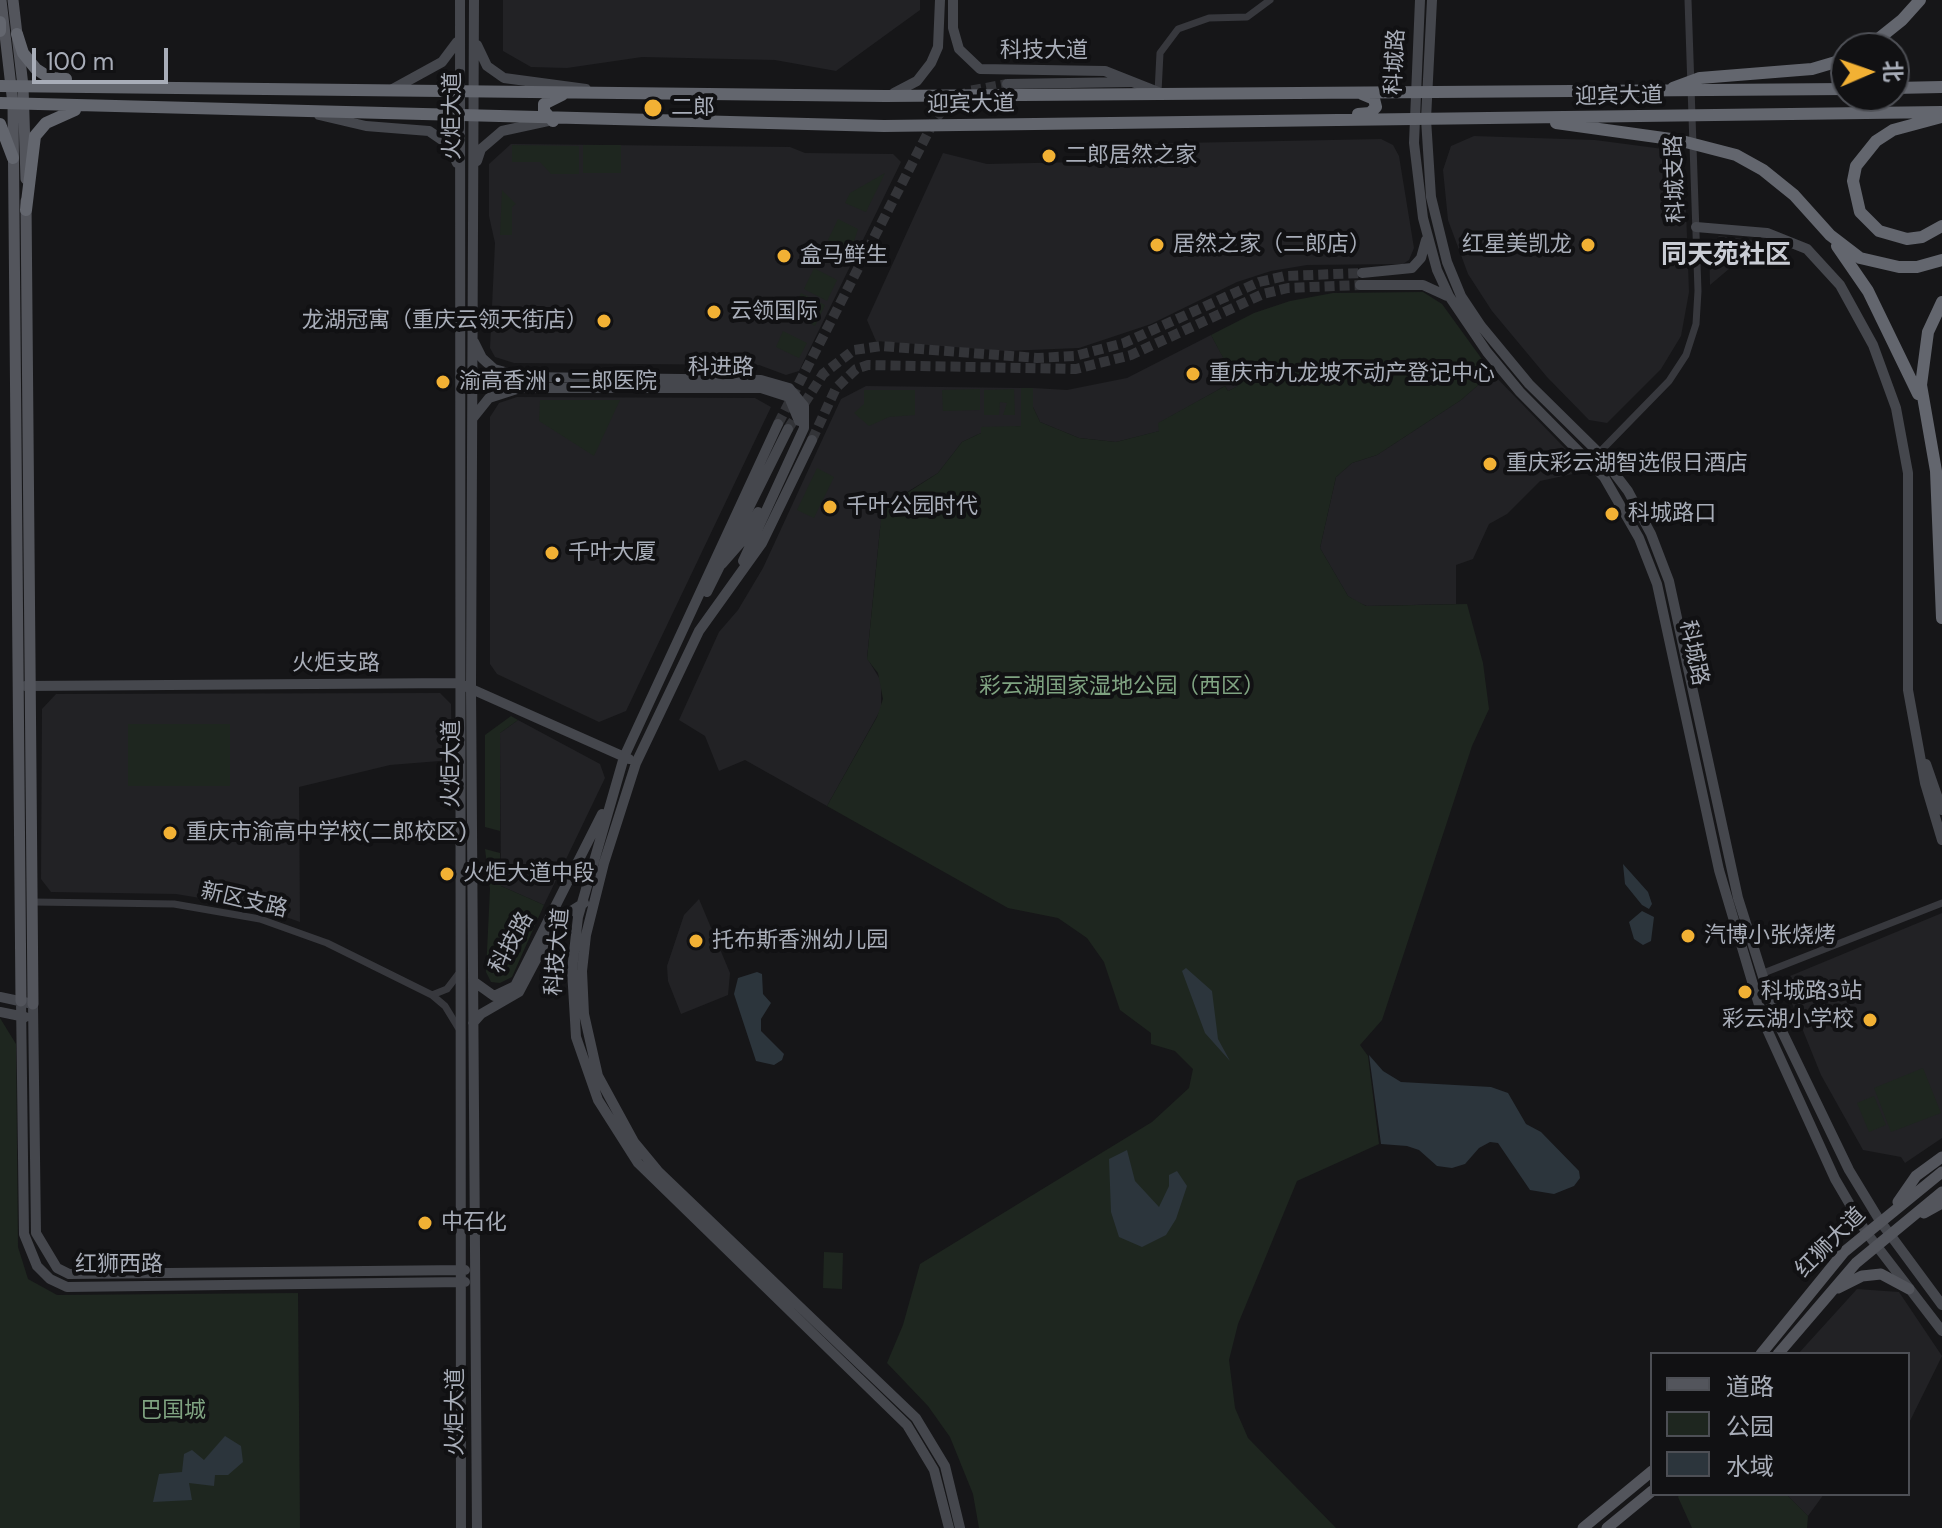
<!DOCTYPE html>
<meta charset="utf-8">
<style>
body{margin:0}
#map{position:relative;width:1942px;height:1528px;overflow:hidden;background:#161618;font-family:"DM Sans","Noto Sans SC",sans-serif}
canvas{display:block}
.legend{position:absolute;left:1650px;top:1352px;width:260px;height:144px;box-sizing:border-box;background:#111113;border:2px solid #4d4f55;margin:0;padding:10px 14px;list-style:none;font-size:24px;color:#a8adb8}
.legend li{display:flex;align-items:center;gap:16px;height:40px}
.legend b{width:40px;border:2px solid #4d4f55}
.north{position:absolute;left:1830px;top:32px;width:80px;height:80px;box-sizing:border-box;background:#111113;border:2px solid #4d4f55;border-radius:50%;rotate:88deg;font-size:22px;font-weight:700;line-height:32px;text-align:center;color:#a8adb8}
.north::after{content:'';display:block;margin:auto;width:28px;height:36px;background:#f2b134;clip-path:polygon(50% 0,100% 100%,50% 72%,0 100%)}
.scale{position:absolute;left:32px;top:48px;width:136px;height:36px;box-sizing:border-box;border:4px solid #a8adb8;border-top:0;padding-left:10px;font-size:24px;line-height:28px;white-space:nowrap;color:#a8adb8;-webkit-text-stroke:6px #111113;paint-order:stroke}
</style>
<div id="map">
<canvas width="1942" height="1528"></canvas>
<ul class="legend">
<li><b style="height:10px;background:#53555c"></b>道路</li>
<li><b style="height:22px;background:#1e261f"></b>公园</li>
<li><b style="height:22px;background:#2c353c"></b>水域</li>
</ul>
<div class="north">北</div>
<div class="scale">100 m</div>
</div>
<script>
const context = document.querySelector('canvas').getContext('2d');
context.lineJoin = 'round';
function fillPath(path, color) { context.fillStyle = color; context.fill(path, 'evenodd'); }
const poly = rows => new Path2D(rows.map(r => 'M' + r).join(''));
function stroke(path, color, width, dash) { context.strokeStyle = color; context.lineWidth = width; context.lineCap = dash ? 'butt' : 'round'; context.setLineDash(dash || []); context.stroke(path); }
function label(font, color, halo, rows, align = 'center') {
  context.font = font + ' "DM Sans","Noto Sans SC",sans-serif'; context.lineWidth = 8; context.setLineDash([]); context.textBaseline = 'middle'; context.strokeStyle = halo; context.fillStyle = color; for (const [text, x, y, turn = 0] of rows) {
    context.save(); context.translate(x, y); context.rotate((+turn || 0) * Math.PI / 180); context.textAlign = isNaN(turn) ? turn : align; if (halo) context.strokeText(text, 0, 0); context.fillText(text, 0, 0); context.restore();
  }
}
fillPath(poly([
 [503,0,920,0,920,10,836,71,775,60,642,57,567,68,531,67,503,51],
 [1474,136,1595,140,1671,150,1684,155,1689,292,1681,336,1661,369,1607,423,1589,420,1547,377,1492,311,1468,274,1448,220,1443,170,1451,146],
 [1381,139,1393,145,1399,156,1414,248,1409,260,1403,264,1307,265,1271,271,1237,282,1151,324,1079,348,1006,351,876,341,867,320,943,153,987,164,1080,162,1131,144],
 [511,144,790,147,805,153,893,154,901,162,799,371,786,375,759,365,514,363,495,357,490,348,495,243,489,216,489,164],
 [1719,236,1762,241,1710,285,1709,246],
 [1211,335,1239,386,1228,391,1225,386,1159,423,1160,431,1116,442,1079,438,1040,422,1033,407,1033,388,1067,390,1127,378],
 [1492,373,1587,471,1540,481,1507,514,1489,524,1473,559,1456,565,1456,604,1367,606,1357,602,1348,596,1320,548,1336,477,1352,463,1377,455,1461,400],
 [866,386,1021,388,1021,426,981,433,962,442,938,473,896,499,885,511,880,529,867,658,881,681,881,709,827,806,745,760,719,771,705,736,679,720,719,632,738,610,763,568,841,399],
 [517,397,755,398,771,407,626,711,599,722,497,674,490,664,490,417,499,403],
 [440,693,451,704,452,760,390,765,299,787,300,922,260,908,176,894,51,892,41,879,42,709,56,694],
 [518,720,600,764,605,778,544,905,501,886,500,733],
 [699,899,730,973,728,995,681,1014,668,981,667,966,684,915],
 [1942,913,1942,1138,1905,1163,1901,1157,1863,1150,1821,1075,1787,991,1790,976],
 [1857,1289,1899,1292,1942,1356,1908,1425,1908,1354,1798,1354],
 [1786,1494,1824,1494,1808,1516]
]), '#222225');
fillPath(poly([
 [512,145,579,146,579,174,551,174,540,162,512,162],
 [583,145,621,145,621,173,583,173],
 [885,173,866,212,845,203,850,193],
 [502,190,516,204,512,207,512,235,500,235],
 [838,219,858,229,851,251,828,240],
 [814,268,837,280,827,301,804,289],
 [1423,292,1442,304,1492,373,1461,400,1377,455,1352,463,1336,477,1320,548,1348,596,1366,606,1467,604,1483,663,1489,709,1472,746,1382,1020,1360,1045,1368,1056,1379,1144,1297,1181,1238,1324,1229,1360,1235,1408,1248,1438,1336,1528,979,1528,973,1494,950,1437,928,1406,887,1363,903,1325,920,1264,1152,1122,1189,1088,1193,1069,1175,1051,1151,1044,1151,1033,1120,1010,1104,962,1087,938,1058,918,1008,908,827,806,877,717,883,699,878,673,867,659,881,519,890,504,938,473,962,442,981,433,981,427,1021,426,1021,388,1033,388,1033,407,1040,422,1079,438,1116,442,1159,431,1158,423,1225,386,1228,391,1238,386,1211,335,1254,313,1290,301,1333,293],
 [801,293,825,305,815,326,791,314],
 [783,331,807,343,799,358,776,347],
 [980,389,980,410,943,411,942,390],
 [1014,389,1015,415,1003,415,1007,403,1000,402,999,415,984,415,984,390],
 [864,390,915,390,915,415,889,417,869,426,854,413,864,404],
 [540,400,620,400,594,456,539,421],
 [817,468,834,477,814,518,797,510],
 [511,716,518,720,500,733,500,831,485,827,485,735],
 [128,724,230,724,230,786,128,786],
 [485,849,500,853,501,886,544,905,512,977,500,983,491,982,486,972,490,889],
 [0,1018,16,1044,18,1247,28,1279,57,1295,298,1293,300,1528,0,1528],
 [1923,1068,1941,1113,1891,1132,1874,1088],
 [1874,1096,1886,1125,1869,1132,1857,1103],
 [824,1252,843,1253,842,1289,823,1288],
 [1680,1494,1786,1494,1808,1516,1807,1528,1692,1528,1678,1497]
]), '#1e261f');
fillPath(poly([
 [1623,864,1648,892,1652,904,1649,909,1642,905,1625,884],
 [1642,911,1654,917,1651,941,1643,945,1634,939,1629,922],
 [1186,968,1212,991,1218,1039,1230,1061,1205,1033,1182,971],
 [757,972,762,974,763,994,771,1003,761,1019,761,1031,784,1054,782,1060,774,1065,756,1061,734,994,738,978],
 [1369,1055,1383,1071,1401,1082,1491,1087,1508,1093,1526,1124,1541,1132,1579,1171,1580,1178,1574,1186,1554,1194,1530,1190,1498,1143,1490,1142,1479,1148,1465,1164,1452,1168,1437,1166,1419,1150,1407,1146,1381,1144],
 [1127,1150,1135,1181,1159,1207,1169,1186,1169,1175,1177,1171,1187,1186,1176,1219,1166,1235,1142,1247,1119,1237,1111,1212,1109,1159],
 [225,1436,241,1446,243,1462,228,1475,215,1475,214,1486,189,1483,192,1500,153,1502,159,1474,182,1472,184,1454,192,1450,204,1460]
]), '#2c353c');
stroke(poly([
 [778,424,934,121,944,108,969,91,1007,84],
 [788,429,823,374,854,350,881,346,1037,358,1075,356,1124,343,1259,282,1285,276,1362,273],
 [812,440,836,388,856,369,868,365,1076,369,1131,355,1263,294,1288,288,1360,285]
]), '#333438', 10, [10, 5]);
stroke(poly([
 [1158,92,1160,53,1178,29,1209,18,1247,17,1270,0],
 [1590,462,1669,381,1686,355,1696,324,1698,291,1688,0],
 [33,902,174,904,260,919,327,943,432,995],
 [1761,974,1942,903],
 [459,1029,445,1006,432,995,447,989,460,972]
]), '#37383d', 7);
stroke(poly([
 [460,0,461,1528],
 [474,0,471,689,477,1528],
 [953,0,953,28,959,49,980,69,1105,71,1158,92],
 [1420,0,1414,143,1423,218,1437,270,1449,296,1487,352,1520,392,1604,477,1639,538,1657,584,1719,870,1765,1025,1835,1179,1866,1232,1942,1331],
 [1432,0,1426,119,1431,197,1447,262,1461,296,1481,326,1529,384,1599,453,1628,491,1651,534,1669,581,1738,898,1777,1021,1849,1170,1880,1221,1942,1305],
 [477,45,487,66,504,78,586,89],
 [1007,84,1131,82],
 [391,90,442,62,457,42],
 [894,93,917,81,931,63,938,47,940,0],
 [319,115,366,126,429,131,448,144,457,163],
 [477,161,481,149,502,131,548,121],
 [1696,227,1767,233,1807,249,1840,285,1873,345,1896,408,1908,473,1908,690,1925,783,1942,840],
 [1362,273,1412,268,1421,258,1426,240],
 [1360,285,1423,285,1447,296],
 [474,342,482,358,494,369,523,377,761,380,789,388,804,406,804,428,743,561],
 [473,418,489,398,520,388,761,388,789,397,799,421],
 [778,424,624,757,578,917,572,970,576,1037,598,1100,638,1163,907,1425,934,1470,949,1528],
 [812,440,762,543,699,631,636,763,604,863,586,935,582,971,584,1014,598,1076,634,1142,658,1171,916,1418,945,1466,960,1528],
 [722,564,743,540,758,512],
 [707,592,788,429],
 [25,686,458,683,629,759],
 [1926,764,1942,810],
 [473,981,494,996,515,986,602,814],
 [0,997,33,1004,36,1233,57,1268,69,1274,465,1270],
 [21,1001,24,1234,37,1266,50,1279,67,1287,465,1282],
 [0,1012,25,1017],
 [473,1023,481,1014,519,992,557,920,584,903]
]), '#45474d', 10);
stroke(poly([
 [1,0,13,104,21,1001],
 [13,0,23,86,26,179],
 [26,201,33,1004],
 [1898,1202,1916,1176,1942,1157],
 [1924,1213,1942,1203],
 [1838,1288,1862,1276,1881,1274,1909,1289],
 [1761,1354,1844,1252,1942,1172],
 [1778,1354,1856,1263,1942,1192],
 [1583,1528,1652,1471],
 [1607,1528,1652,1491]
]), '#53555c', 11);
stroke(poly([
 [0,22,0,31],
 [17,34,23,53,36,69,50,78,66,79],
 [1867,48,1902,20,1920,0],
 [0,86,885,96,1846,89],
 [1673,88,1700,78,1812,69,1846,59],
 [1894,88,1942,87],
 [0,103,884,126,1942,112],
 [1358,114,1370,113,1376,107,1374,99,1362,94],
 [1941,117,1893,130,1876,141,1856,166,1853,181,1860,212,1879,231,1907,239,1922,237,1942,226],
 [553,121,544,111,544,104,562,95],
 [1556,123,1678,140,1736,155,1763,170,1794,195,1830,235,1860,258,1899,267,1917,267,1942,260],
 [0,124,13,158],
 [26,210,35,136,46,123,75,110],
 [1837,246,1868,291,1918,394],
 [1942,302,1928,332,1921,385,1936,471,1942,618]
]), '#63666e', 12);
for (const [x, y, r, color] of [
 [653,108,10,"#f2b134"],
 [1049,156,8,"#f2b134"],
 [1157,245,8,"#f2b134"],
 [1588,245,8,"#f2b134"],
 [784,256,8,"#f2b134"],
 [714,312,8,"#f2b134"],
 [604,321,8,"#f2b134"],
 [1193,374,8,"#f2b134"],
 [443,382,8,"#f2b134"],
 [1490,464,8,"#f2b134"],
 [830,507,8,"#f2b134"],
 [1612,514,8,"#f2b134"],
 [552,553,8,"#f2b134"],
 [170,833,8,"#f2b134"],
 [447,874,8,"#f2b134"],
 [1688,936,8,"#f2b134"],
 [696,941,8,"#f2b134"],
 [1745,992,8,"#f2b134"],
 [1870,1020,8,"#f2b134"],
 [425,1223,8,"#f2b134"]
]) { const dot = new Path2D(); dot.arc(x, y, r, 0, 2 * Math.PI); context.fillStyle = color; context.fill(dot); stroke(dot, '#111113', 3); }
label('22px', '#a8adb8', '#111113', [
 ["科技大道",1044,51],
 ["科城路",1396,62,-87],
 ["迎宾大道",1619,97,-1],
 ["迎宾大道",971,105,-1],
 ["火炬大道",453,116,-90],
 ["科城支路",1676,179,-92],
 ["科进路",721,368],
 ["科城路",1693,653,78],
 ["火炬支路",336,664],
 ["火炬大道",452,764,-90],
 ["新区支路",244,901,13],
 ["科技路",512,943,-61],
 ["科技大道",558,952,-85],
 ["红狮大道",1831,1243,-45],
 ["红狮西路",119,1265],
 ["火炬大道",456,1412,-90]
]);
label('22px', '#a8adb8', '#111113', [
 ["二郎",671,108],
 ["二郎居然之家",1065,156],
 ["居然之家（二郎店）",1173,245],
 ["红星美凯龙",1572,245,"right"],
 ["盒马鲜生",800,256],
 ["云领国际",730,312],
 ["龙湖冠寓（重庆云领天街店）",588,321,"right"],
 ["重庆市九龙坡不动产登记中心",1209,374],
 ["渝高香洲‧二郎医院",459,382],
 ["重庆彩云湖智选假日酒店",1506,464],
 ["千叶公园时代",846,507],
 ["科城路口",1628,514],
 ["千叶大厦",568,553],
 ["重庆市渝高中学校(二郎校区)",186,833],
 ["火炬大道中段",463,874],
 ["汽博小张烧烤",1704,936],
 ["托布斯香洲幼儿园",712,941],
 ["科城路3站",1761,992],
 ["彩云湖小学校",1854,1020,"right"],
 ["中石化",441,1223]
], 'left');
label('22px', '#7fa381', '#111113', [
 ["彩云湖国家湿地公园（西区）",1122,687],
 ["巴国城",173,1411]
]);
label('bold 26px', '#c9ccd4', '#111113', [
 ["同天苑社区",1726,256]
]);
</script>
